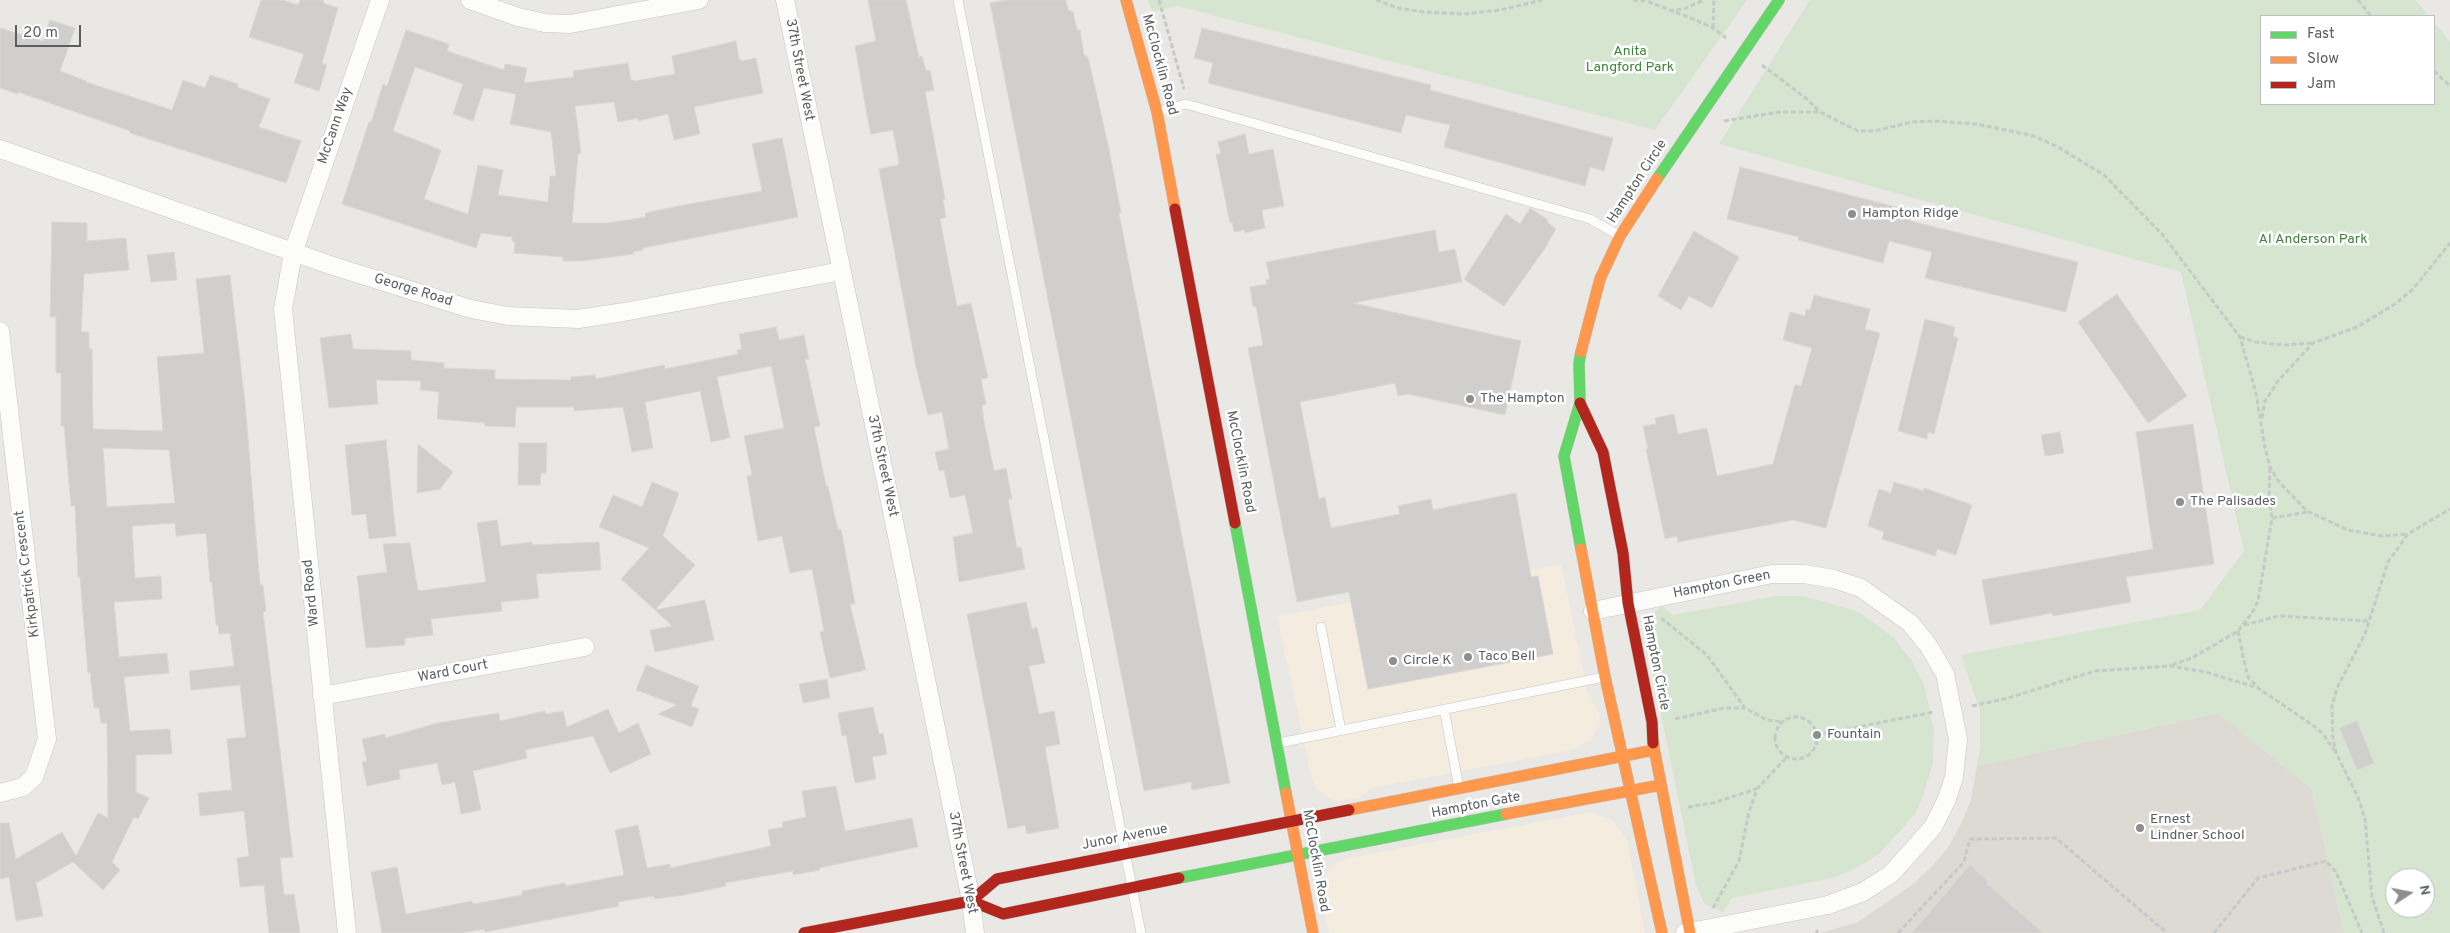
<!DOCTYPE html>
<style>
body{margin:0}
#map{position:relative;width:2450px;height:933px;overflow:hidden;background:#eae8e5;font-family:Overpass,sans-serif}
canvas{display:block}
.legend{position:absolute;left:2260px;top:15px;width:175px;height:90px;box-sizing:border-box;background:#fff;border:1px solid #bdbfc0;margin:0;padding:6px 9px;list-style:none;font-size:15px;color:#5a5f62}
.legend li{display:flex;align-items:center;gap:10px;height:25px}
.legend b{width:25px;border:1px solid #bdbfc0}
.north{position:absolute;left:2385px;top:868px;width:50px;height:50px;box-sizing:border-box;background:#fff;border:1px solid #bdbfc0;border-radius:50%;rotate:79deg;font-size:14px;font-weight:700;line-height:20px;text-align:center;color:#5a5f62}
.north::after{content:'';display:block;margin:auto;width:18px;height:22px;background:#8c8f90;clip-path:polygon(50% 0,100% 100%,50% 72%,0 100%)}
.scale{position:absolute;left:15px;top:25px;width:66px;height:22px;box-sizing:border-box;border:2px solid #5a5f62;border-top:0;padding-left:6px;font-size:15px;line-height:18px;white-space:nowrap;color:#5a5f62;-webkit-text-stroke:4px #fff;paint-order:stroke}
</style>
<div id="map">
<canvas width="2450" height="933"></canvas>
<ul class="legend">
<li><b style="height:6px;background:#63d668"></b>Fast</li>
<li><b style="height:6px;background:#ff974d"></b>Slow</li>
<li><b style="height:6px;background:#b3261e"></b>Jam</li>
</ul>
<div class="north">N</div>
<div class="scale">20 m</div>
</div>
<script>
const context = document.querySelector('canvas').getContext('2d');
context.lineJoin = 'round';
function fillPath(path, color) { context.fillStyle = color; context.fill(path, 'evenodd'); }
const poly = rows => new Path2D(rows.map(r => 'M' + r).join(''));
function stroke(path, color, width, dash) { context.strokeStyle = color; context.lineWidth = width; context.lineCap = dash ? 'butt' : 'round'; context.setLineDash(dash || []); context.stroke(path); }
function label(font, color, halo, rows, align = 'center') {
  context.font = font + ' Overpass,sans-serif'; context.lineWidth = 5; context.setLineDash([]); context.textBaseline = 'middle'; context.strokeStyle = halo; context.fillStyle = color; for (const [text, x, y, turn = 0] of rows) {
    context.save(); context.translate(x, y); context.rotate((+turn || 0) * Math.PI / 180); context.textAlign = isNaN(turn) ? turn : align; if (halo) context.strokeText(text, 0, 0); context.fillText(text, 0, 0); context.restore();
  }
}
fillPath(poly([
 [1561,564,1588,695,1599,713,1600,722,1592,739,1572,750,1372,788,1358,798,1339,801,1330,799,1316,787,1312,779,1277,616],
 [1591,812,1613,821,1627,840,1645,933,1329,933,1320,893,1327,871,1335,863,1348,858]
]), '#f4ecde');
fillPath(poly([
 [2218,713,2312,789,2344,933,1820,933,1858,922,1912,885,1933,865,1947,849,1962,822,1971,800,1977,766]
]), '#dddad4');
fillPath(poly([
 [1148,0,1747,0,1655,130,1178,6,1153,12],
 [1810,0,2415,0,2429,16,2261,16,2261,104,2434,104,2434,22,2450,42,2450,933,2344,933,2312,789,2218,713,1977,766,1980,747,1980,711,1961,655,2200,610,2244,551,2181,272,1719,144],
 [2395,878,2425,878,2425,908,2395,908],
 [1777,596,1802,596,1847,608,1862,614,1894,638,1912,661,1924,685,1934,730,1933,763,1923,796,1915,814,1880,853,1856,868,1833,878,1732,898,1723,913,1704,903,1696,885,1644,631,1646,622,1661,605,1673,615]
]), '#d5e5d0');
const building = poly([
 [261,0,283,0,298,5,300,0,324,0,323,3,338,8,322,63,327,65,319,91,294,83,304,54,249,37,261,0],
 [868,0,906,0,919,57,922,56,926,71,930,70,934,90,925,92,945,199,943,200,946,217,940,219,947,256,957,306,971,303,988,378,981,379,986,404,982,405,984,422,994,471,1006,468,1012,499,1008,499,1017,548,1021,547,1025,569,959,582,953,537,973,533,965,495,950,498,944,470,939,471,935,452,949,449,942,412,928,415,916,367,879,169,898,165,899,162,893,130,871,134,866,110,855,46,876,41,868,0],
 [1007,0,1066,0,1068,10,1073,12,1077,30,1080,30,1084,55,1088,57,1109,149,1121,213,1119,213,1230,783,1192,790,1191,782,1144,791,990,3,1007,0],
 [50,20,75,28,60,71,86,81,86,82,172,110,183,80,205,88,210,75,238,84,237,87,270,99,259,127,301,141,286,183,130,133,130,131,18,92,18,94,0,88,0,28,43,41,50,20],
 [1202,28,1431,85,1430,90,1613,138,1604,171,1590,167,1585,186,1444,147,1450,125,1406,115,1401,133,1208,83,1213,63,1194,58,1202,28],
 [406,30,449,44,447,51,504,70,505,64,527,68,524,83,574,77,573,71,628,63,631,80,635,81,675,74,672,56,736,41,739,59,743,61,756,58,763,93,694,107,700,134,674,140,668,114,638,121,638,118,618,122,614,102,575,106,581,153,578,154,572,223,608,223,646,217,645,213,684,205,762,191,752,144,782,138,798,217,643,248,643,250,633,252,634,254,582,261,563,261,563,257,514,253,515,242,512,241,512,237,481,233,476,248,342,204,369,122,371,123,383,84,387,86,406,30],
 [415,67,463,84,453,114,473,121,484,88,516,94,510,124,551,132,556,176,550,176,548,202,498,195,503,170,478,165,468,214,424,199,441,150,393,131,415,67],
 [1245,134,1249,154,1273,149,1284,206,1262,210,1265,228,1245,233,1244,230,1234,232,1232,222,1230,223,1216,154,1221,154,1218,142,1245,134],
 [1740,167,1912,211,1910,221,2078,262,2066,312,1925,278,1932,252,1889,241,1883,263,1798,240,1799,237,1727,219,1740,167],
 [1530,208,1548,220,1547,222,1556,229,1547,244,1548,244,1504,306,1464,279,1506,214,1520,224,1530,208],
 [52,222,87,223,87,241,126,238,129,270,84,274,81,332,89,332,89,349,92,349,93,429,163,431,157,357,204,353,196,279,230,275,245,402,260,585,263,585,266,611,263,612,293,857,280,858,284,895,294,894,300,933,269,933,264,885,240,887,237,858,249,856,244,811,200,816,198,793,232,790,227,739,246,737,240,685,191,690,189,671,234,666,230,633,219,634,218,625,216,625,212,582,210,582,206,533,176,536,175,523,132,526,135,578,161,576,162,599,114,602,119,657,167,653,169,673,124,677,130,731,170,729,172,754,136,755,136,792,149,798,138,819,134,817,112,862,120,870,103,890,73,862,36,883,43,916,16,921,9,877,0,879,0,823,9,823,16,859,62,832,76,856,98,813,108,818,107,723,101,723,99,708,94,708,90,672,88,673,80,577,78,577,75,506,71,506,64,426,61,426,61,373,56,373,56,317,50,317,52,222],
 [103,448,169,450,175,503,107,507,103,448],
 [1435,230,1439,252,1455,249,1462,282,1353,303,1521,341,1505,415,1408,394,1398,396,1395,383,1300,402,1319,499,1325,497,1331,528,1400,514,1398,506,1431,499,1433,510,1516,493,1531,577,1538,576,1553,654,1368,689,1349,592,1297,602,1248,348,1263,345,1256,306,1253,307,1250,287,1267,284,1266,280,1270,279,1266,262,1435,230],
 [1694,231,1739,257,1712,308,1689,296,1681,310,1658,296,1694,231],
 [174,252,177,280,151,282,147,255,174,252],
 [2117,294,2187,396,2148,423,2078,322,2117,294],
 [1814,295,1870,309,1865,329,1880,333,1826,528,1793,520,1678,542,1677,536,1665,539,1646,449,1648,449,1643,426,1656,424,1655,418,1674,414,1678,434,1707,428,1717,476,1773,464,1795,385,1801,386,1812,348,1783,340,1790,312,1805,316,1806,309,1810,310,1814,295],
 [1925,319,1955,327,1953,336,1958,338,1934,434,1928,432,1927,439,1898,431,1925,319],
 [776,327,779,340,804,335,809,359,805,359,820,426,814,427,826,486,828,486,838,530,841,529,855,604,850,604,866,670,830,678,820,632,824,631,812,569,790,573,782,536,758,541,753,513,747,476,752,475,744,436,784,428,771,366,717,377,730,438,711,442,700,391,645,402,653,448,632,452,623,407,574,411,574,407,516,407,515,427,485,426,485,423,437,419,439,392,420,390,421,381,376,380,378,404,329,408,320,338,351,334,353,349,411,351,411,360,444,363,444,368,495,370,495,379,571,380,571,377,595,375,596,379,664,365,665,369,738,354,737,350,742,349,739,334,776,327],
 [2193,424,2214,564,2126,577,2131,602,2053,616,2052,613,1990,625,1982,580,2153,549,2136,432,2193,424],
 [2060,432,2064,453,2045,456,2041,435,2060,432],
 [386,440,396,536,369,539,366,514,352,515,345,445,386,440],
 [519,443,547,443,546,473,541,473,540,485,518,485,519,443],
 [418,444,453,472,440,489,417,493,418,444],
 [652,482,679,493,663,536,695,565,655,610,621,579,649,548,599,527,613,495,642,507,652,482],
 [1894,482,1924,491,1924,488,1972,505,1956,555,1937,549,1935,556,1882,539,1884,532,1868,526,1879,489,1891,493,1894,482],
 [497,520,501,546,532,542,532,545,599,542,601,570,536,574,539,598,501,602,502,611,431,619,433,635,405,638,405,645,366,648,357,576,387,572,383,544,410,543,418,591,486,582,477,523,497,520],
 [705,600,714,640,655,652,650,630,672,626,655,610,705,600],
 [1026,602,1032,629,1037,627,1045,663,1029,666,1039,714,1054,711,1060,744,1045,747,1059,828,1027,834,1025,825,1008,829,967,614,1026,602],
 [646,665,699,686,691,706,699,709,692,727,658,714,677,705,636,690,646,665],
 [827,679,830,698,803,703,799,684,827,679],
 [873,707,879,734,883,733,887,754,872,757,876,779,855,783,846,735,842,736,838,713,873,707],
 [608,709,619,733,638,723,651,754,610,773,593,736,525,750,527,758,473,771,481,810,461,814,455,782,442,785,437,763,399,770,400,779,367,786,362,762,367,761,362,739,385,734,385,738,438,723,499,713,500,721,545,711,546,714,563,711,567,727,608,709],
 [2357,721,2374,763,2357,770,2340,728,2357,721],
 [836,786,845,831,912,818,918,847,819,868,820,870,793,875,793,871,725,883,726,886,684,895,654,899,654,896,618,902,619,906,485,932,484,929,462,933,382,933,371,872,397,867,406,914,472,901,473,904,522,895,522,891,565,883,566,886,624,875,615,830,638,825,647,868,670,864,670,868,771,846,768,830,783,827,782,822,806,817,802,791,836,786],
 [1970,865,1988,882,1987,884,2043,933,1912,933,1970,865]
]);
fillPath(building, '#d1cfce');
stroke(building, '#dad7d4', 1);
const lane = poly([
 [958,0,1141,933],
 [1157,112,1186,104,1590,219,1620,236],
 [1321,627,1341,730],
 [1444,709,1459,788],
 [1279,743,1604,677]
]);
const street = poly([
 [470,0,518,17,545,23,570,24,699,0],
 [785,0,886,482,971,901,975,933],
 [0,149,333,266,471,309,508,316,578,319,624,312,841,271],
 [0,331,47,739,34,777,23,787,0,793],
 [1593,611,1772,574,1804,574,1834,579,1861,588,1910,623,1928,645,1945,674,1958,739,1954,777,1947,799,1933,827,1891,874,1863,892,1828,905,1685,933],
 [322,696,585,647],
 [347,933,283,309,293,253,380,0]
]);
const fast = poly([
 [1657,179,1779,0],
 [1235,523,1286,793],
 [1581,549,1564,456,1580,403,1579,363,1581,352],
 [1179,878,1506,814]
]);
const slow = poly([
 [1126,0,1157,112,1175,209],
 [1581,352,1600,279,1620,236,1657,179],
 [1581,549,1605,677,1662,933],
 [1653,743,1690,933],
 [1286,793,1313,933],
 [1349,810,1654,750],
 [1506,814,1661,785]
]);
const jam = poly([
 [1175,209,1235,523],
 [1580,403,1603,452,1623,553,1628,603,1652,722,1653,743],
 [971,901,997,879,1349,810],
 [804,933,971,901,1003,914,1179,878]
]);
stroke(lane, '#c6c5c6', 10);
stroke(street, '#c6c5c6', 19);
stroke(fast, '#c5c5c5', 12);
stroke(slow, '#c5c5c5', 12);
stroke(jam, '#c5c5c5', 12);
stroke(poly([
 [1159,0,1184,89],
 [1376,0,1398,8,1424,12,1464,14,1500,10,1542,0],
 [1633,0,1646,1,1691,18,1713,28,1726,38],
 [2358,0,2371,16],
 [1669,11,1684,9,1704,0],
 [1713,28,1714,0],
 [1762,65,1807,99,1820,112,1858,131,1874,131,1912,122,1934,121,1976,124,2034,136,2058,147,2104,175,2162,234,2240,337,2256,393,2265,448,2270,467,2279,482,2307,511,2348,530,2382,536,2408,534],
 [2434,71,2450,86],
 [1724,121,1779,112,1819,112],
 [2240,337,2256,342,2284,345,2312,343],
 [2262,418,2265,401,2278,381,2313,343,2357,327,2395,304,2413,289,2450,243],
 [2270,468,2269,496,2272,518],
 [1661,618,1707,655,1745,708,1767,720,1783,722],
 [2244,625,2279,616,2369,621],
 [2238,631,2245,666,2249,679,2257,686],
 [2172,665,2192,658,2238,631,2252,613,2258,601,2272,518,2307,512],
 [1972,706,2008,698,2095,671,2170,666,2206,672,2258,688,2314,726,2323,734,2334,750],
 '1775 738a21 21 0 1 1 42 0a21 21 0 1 1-42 0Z',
 [1675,719,1724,708,1744,708],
 [1817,735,1934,712],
 [1688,807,1713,803,1756,789],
 [1713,908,1739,861,1749,812,1757,789,1787,757],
 [1816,933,1818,930],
 [1898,933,1964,862,1970,839,2056,838,2167,933],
 [2214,933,2258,878,2326,861,2336,872,2362,933],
 [2384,933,2372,897,2365,819,2358,797,2336,753,2333,739,2332,706,2337,688,2365,634,2388,562,2408,534,2450,509]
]), '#c6cac7', 3, [5, 2.5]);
stroke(lane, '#fcfcfb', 9);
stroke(street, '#fcfcfb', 18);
stroke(fast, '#63d668', 11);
stroke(slow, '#ff974d', 11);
stroke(jam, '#b3261e', 11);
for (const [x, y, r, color] of [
 [1852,214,5,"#8c8f90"],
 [1470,399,5,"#8c8f90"],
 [2180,502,5,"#8c8f90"],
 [1468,657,5,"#8c8f90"],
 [1393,661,5,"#8c8f90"],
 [1817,735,5,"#8c8f90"],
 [2140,828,5,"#8c8f90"]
]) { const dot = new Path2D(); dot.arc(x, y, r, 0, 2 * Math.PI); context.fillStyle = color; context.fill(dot); stroke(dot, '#fff', 2); }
label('14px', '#3e8339', '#fff', [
 ["Anita",1630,52],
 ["Langford Park",1630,68],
 ["Al Anderson Park",2313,240]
]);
label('14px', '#5a5f62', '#fff', [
 ["McClocklin Road",1159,65,75],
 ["37th Street West",799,70,79],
 ["McCann Way",336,126,-71],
 ["Hampton Circle",1638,182,-57],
 ["George Road",413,291,17],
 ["McClocklin Road",1240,462,79],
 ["37th Street West",882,466,78],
 ["Kirkpatrick Crescent",28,574,-97],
 ["Hampton Green",1722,585,-11],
 ["Ward Road",312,593,-96],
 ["Hampton Circle",1655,663,79],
 ["Ward Court",453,672,-11],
 ["Hampton Gate",1476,806,-11],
 ["Junor Avenue",1125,838,-11],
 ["McClocklin Road",1315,861,80],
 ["37th Street West",962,863,79]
]);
label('14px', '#5a5f62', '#fff', [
 ["Hampton Ridge",1862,214],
 ["The Hampton",1480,399],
 ["The Palisades",2190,502],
 ["Taco Bell",1478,657],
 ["Circle K",1403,661],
 ["Fountain",1827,735],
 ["Ernest",2150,820],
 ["Lindner School",2150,836]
], 'left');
</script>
